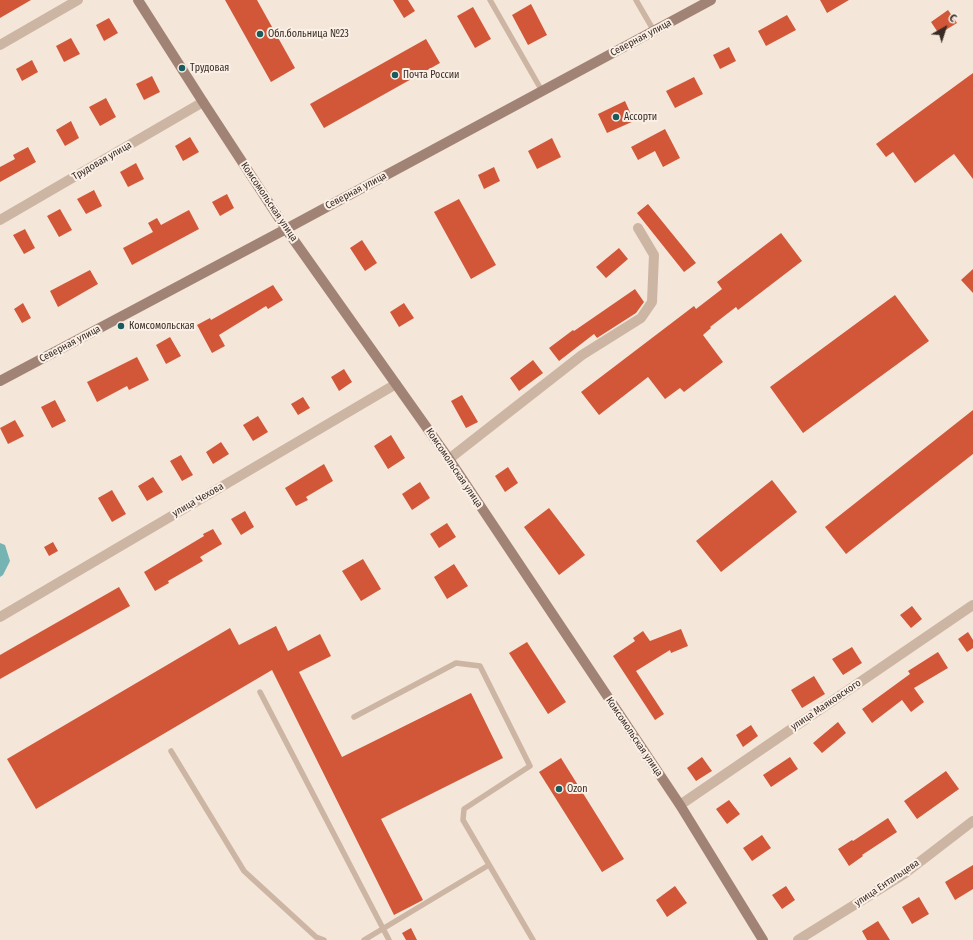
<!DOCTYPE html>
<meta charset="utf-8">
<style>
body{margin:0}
#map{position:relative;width:973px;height:940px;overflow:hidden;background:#f4e6d9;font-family:"Fira Sans Condensed",sans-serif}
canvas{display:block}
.north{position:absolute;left:925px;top:8px;width:40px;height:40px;-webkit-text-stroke:3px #fbf0e6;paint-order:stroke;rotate:39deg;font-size:11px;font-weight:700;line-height:16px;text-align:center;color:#382b26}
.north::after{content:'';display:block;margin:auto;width:14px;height:18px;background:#382b26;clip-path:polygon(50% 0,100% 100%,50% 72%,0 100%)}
</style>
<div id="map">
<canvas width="973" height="940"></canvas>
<div class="north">С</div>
</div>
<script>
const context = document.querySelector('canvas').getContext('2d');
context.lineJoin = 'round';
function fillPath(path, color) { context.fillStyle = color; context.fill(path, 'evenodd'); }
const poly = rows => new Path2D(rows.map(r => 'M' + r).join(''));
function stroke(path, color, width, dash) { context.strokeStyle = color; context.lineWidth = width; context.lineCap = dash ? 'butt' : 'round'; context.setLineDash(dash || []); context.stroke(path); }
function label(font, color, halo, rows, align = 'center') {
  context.font = font + ' "Fira Sans Condensed",sans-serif'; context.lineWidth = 4; context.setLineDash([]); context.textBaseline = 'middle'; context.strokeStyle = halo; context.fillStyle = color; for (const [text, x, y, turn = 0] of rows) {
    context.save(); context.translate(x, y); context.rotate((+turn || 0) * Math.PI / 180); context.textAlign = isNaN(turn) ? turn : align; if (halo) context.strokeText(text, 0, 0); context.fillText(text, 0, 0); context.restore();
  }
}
fillPath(poly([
 [0,543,5,545,10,561,3,575,0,577]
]), '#75b4b3');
fillPath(poly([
 [0,0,31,0,0,18],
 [225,0,257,0,295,68,271,82],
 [393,0,408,0,415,11,404,18],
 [820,0,849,0,827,13],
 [531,4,547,35,528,45,512,15],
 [473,7,491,39,475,48,457,16],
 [948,10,957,23,939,34,931,22],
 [787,15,796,30,766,46,758,31],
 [109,18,118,33,104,41,96,25],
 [71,38,80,54,64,62,56,46],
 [426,39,440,63,324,128,310,104],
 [729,47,736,61,720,69,713,55],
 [32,60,38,72,22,81,16,69],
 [973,73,973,179,954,154,915,183,893,152,886,157,876,144],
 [152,76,160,92,144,100,136,84],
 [694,77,703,94,675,108,666,91],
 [106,98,116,117,100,126,89,107],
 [625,101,634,121,607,133,598,114],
 [71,121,79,138,65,146,56,130],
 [665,129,680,158,663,167,655,151,638,160,631,147],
 [190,137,199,152,183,161,175,146],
 [552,138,561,157,537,169,528,151],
 [28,147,36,162,0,182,0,167,15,159,13,155],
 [136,163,144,179,128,187,120,172],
 [494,167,500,181,484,189,478,175],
 [94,190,102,206,86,214,77,199],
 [227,194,234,208,220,216,212,202],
 [459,199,496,265,471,279,434,212],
 [648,204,696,263,684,272,637,213],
 [60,209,72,230,59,237,47,216],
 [189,210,199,229,132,265,123,248,153,232,148,223,157,218,161,225],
 [25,229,35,248,24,254,13,235],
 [781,233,802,261,738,310,736,307,710,327,711,328,703,335,723,362,684,392,680,388,665,399,648,377,599,415,581,392,694,306,696,309,722,289,717,282],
 [362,240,377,263,365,271,350,248],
 [619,248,628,259,606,278,596,267],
 [973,269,973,293,961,280],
 [90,270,98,284,58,307,50,291],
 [273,285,283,300,268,309,266,306,219,335,225,346,212,353,197,325,210,318,211,320],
 [635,289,644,302,636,313,597,338,594,334,559,361,549,348,573,330,574,331],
 [895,295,929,341,803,433,770,387],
 [23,303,31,318,22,323,14,309],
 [404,303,414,318,399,327,390,312],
 [170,337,181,356,166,364,156,345],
 [137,357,149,380,129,390,127,386,97,402,87,382],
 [533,360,543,373,519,391,510,378],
 [344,369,352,382,339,391,331,377],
 [462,395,478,422,466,428,451,401],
 [303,397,310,408,298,415,291,404],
 [55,400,66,421,52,428,41,407],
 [973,410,973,454,846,554,825,527],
 [258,416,268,432,253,441,243,425],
 [15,420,24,436,8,444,0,428],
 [391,435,405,458,388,469,374,446],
 [221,442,229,454,213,464,206,452],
 [181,455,193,475,182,481,170,461],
 [324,464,333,481,306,497,308,500,296,506,285,488],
 [508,467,518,483,505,492,495,476],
 [153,477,163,492,147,501,138,486],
 [772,480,797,512,721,572,696,541],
 [420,482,430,498,412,510,402,494],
 [112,490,126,514,112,522,98,498],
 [549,508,585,555,559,575,524,527],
 [245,511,254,527,241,535,231,519],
 [447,523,456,537,439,548,430,534],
 [213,529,222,544,200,557,203,561,168,581,169,583,155,591,144,572,204,536,203,534],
 [53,542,58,551,49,556,44,547],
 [363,559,381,589,361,601,342,571],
 [454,564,468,586,447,599,434,577],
 [119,587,130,606,0,679,0,655],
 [912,606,922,619,911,628,900,615],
 [276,626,288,651,320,634,331,656,299,672,342,757,471,693,503,758,381,819,423,900,394,915,272,670,36,809,7,759,230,628,239,645],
 [681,629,688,646,671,653,670,650,636,671,664,714,655,720,613,656,635,641,633,638,643,631,650,641],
 [968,632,973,640,973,648,967,652,958,639],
 [527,642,566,702,548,714,509,653],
 [852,647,862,663,843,675,832,659],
 [938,652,948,668,914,688,924,702,911,712,902,700,872,723,862,709,910,674,908,671],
 [814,676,825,694,802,708,791,690],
 [838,722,846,733,822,753,813,743],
 [751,725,758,736,743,747,736,735],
 [702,757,712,771,696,781,687,768],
 [790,757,798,769,771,787,763,775],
 [561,758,624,859,602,872,539,772],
 [946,771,959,789,917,819,904,801],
 [729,800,740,814,727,824,716,809],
 [888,818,897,832,862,855,863,856,849,866,838,849,852,840,853,841],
 [762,835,771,848,752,861,743,848],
 [973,865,973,889,955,900,945,882],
 [675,886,687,903,667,917,656,900],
 [786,886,795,900,782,909,772,895],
 [919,897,929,914,912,924,902,907],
 [878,921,890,940,867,940,862,931],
 [411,928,417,940,406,940,402,933]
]), '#d25739');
stroke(poly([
 [490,0,542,91],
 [636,0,654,31],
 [260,692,389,940],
 [354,717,456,663,480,666,530,766,464,809,463,820,533,940],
 [171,751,244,871,316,937,324,940],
 [364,940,489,865]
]), '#cdb5a4', 5.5);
stroke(poly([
 [0,45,78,0],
 [0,220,203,102],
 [449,459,582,355,641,318,652,302,654,255,638,228],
 [0,617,396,384],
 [680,805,973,605],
 [798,940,904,874,973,821]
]), '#cdb5a4', 10);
stroke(poly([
 [138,0,203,102,286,229,449,459,680,805,763,940],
 [0,381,286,229,711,0]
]), '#a18375', 10);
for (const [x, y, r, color] of [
 [260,34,4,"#185c5d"],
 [182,68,4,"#185c5d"],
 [395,75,4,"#185c5d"],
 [616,117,4,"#185c5d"],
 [121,326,4,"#185c5d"],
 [559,789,4,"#185c5d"]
]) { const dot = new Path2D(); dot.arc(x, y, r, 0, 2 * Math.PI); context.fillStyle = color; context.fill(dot); stroke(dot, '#fbf0e6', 1.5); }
label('10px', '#382b26', '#fbf0e6', [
 ["Обл.больница №23",268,34],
 ["Трудовая",190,68],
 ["Почта России",403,75],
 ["Ассорти",624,117],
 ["Комсомольская",129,326],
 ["Ozon",567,789]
], 'left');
label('10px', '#382b26', '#fbf0e6', [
 ["Северная улица",641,38,-28],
 ["Трудовая улица",102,161,-30],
 ["Северная улица",356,191,-28],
 ["Комсомольская улица",269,202,56],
 ["Северная улица",70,344,-28],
 ["Комсомольская улица",454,468,56],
 ["улица Чехова",198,500,-30],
 ["улица Маяковского",826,705,-34],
 ["Комсомольская улица",634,737,56],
 ["улица Ентальцева",887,883,-34]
]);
</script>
